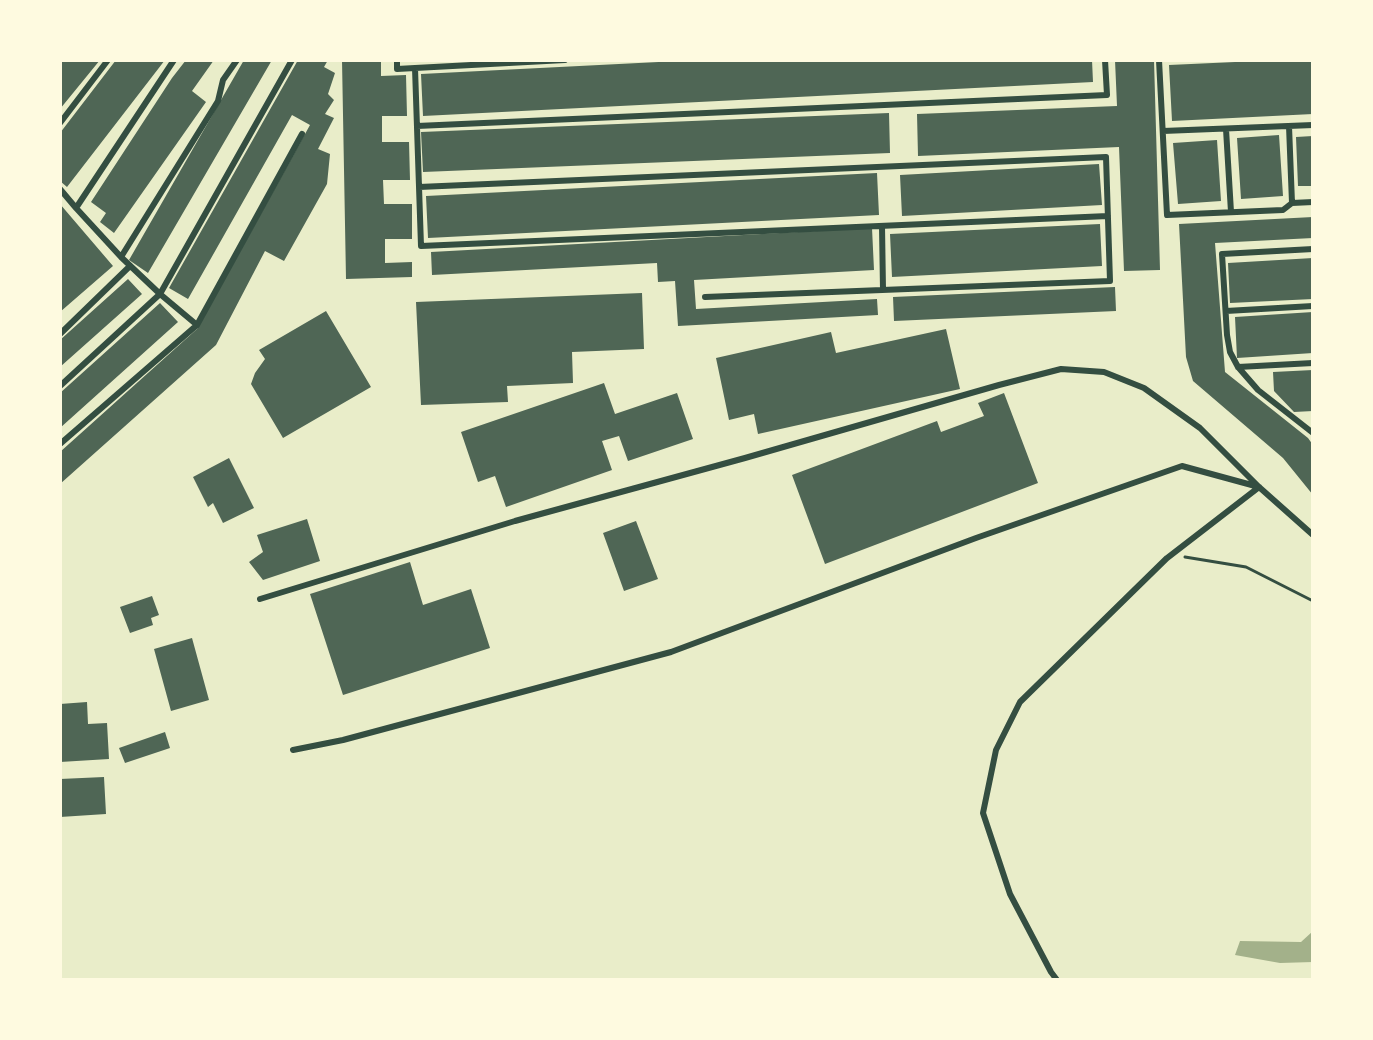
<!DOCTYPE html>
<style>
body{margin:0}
#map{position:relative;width:1373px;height:1040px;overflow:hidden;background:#e9edc9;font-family:Bitter,serif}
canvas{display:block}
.frame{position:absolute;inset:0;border:62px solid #fefae0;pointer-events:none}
</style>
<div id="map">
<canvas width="1373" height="1040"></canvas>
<div class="frame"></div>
</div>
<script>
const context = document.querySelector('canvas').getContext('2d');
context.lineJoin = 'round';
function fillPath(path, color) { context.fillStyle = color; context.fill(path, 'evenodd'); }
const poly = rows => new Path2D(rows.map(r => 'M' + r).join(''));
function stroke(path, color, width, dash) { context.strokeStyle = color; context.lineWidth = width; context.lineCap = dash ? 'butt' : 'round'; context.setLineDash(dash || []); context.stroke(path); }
fillPath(poly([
 [1313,931,1313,962,1280,963,1235,955,1240,941,1301,942]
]), '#a3b18a');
fillPath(poly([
 [60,60,100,60,60,109],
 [116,60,165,60,67,187,60,181,60,133],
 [186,60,214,60,192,91,206,102,114,233,100,222,106,213,91,202,172,78],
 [244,60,272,60,148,273,129,260],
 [298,60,328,60,324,67,335,73,328,94,334,100,325,114,334,118,318,149,330,154,327,184,284,261,265,251,216,345,60,484,60,452,197,329,310,125,292,115,188,299,169,288],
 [342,60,381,60,381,76,406,75,407,116,382,116,382,142,409,142,410,180,383,180,384,204,412,204,412,239,385,239,385,263,412,262,412,277,346,279],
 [698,60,1092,60,1093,82,423,116,421,74],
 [1115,60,1154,60,1160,270,1124,271,1119,147,918,156,917,114,1117,106],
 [1279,60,1313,60,1313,114,1172,121,1169,65],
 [889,113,890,153,423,172,421,132],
 [1279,135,1283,196,1241,199,1237,138],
 [1313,136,1313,186,1298,186,1296,137],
 [1217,140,1221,201,1178,204,1173,143],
 [1099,164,1102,205,902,216,900,175],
 [877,173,879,215,428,238,426,196],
 [60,204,113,266,60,312],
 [1313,217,1313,238,1215,243,1225,372,1308,438,1313,445,1313,495,1283,458,1193,381,1186,357,1179,224],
 [1100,224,1102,266,892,277,890,234],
 [872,228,874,270,694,280,696,309,877,299,878,315,678,326,675,281,658,282,657,263,432,275,431,252],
 [1313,258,1313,299,1230,303,1228,263],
 [128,279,142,294,60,367,60,340],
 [1115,287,1116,311,894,321,893,297],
 [642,293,644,349,572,352,573,383,507,386,508,402,421,405,416,302],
 [160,303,178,322,60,428,60,393],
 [326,311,371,387,283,438,251,384,255,373,265,359,259,350],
 [1313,312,1313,353,1237,358,1235,317],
 [946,329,960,389,758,434,754,414,729,420,716,358,831,332,836,353],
 [1313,370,1313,411,1294,412,1274,391,1273,372],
 [604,383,615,414,677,393,693,439,628,461,619,436,602,441,612,470,506,507,495,476,478,482,461,432],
 [1004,393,1038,483,825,564,792,475,937,421,941,432,984,416,978,403],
 [229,458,254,508,223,523,213,503,208,507,193,477],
 [307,519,320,561,263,580,249,562,263,552,257,535],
 [636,521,658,579,624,591,603,533],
 [410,562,423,605,471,589,490,648,343,695,310,594],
 [152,596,159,615,151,618,153,625,130,633,120,607],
 [192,638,209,700,171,711,154,649],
 [87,702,88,724,107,723,109,759,60,762,60,704],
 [165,732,170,748,125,763,119,748],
 [104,777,106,814,60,817,60,779]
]), '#4f6655');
stroke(poly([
 [1185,557,1246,567,1313,601]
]), '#344e41', 3);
stroke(poly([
 [397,60,397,69,415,68,421,246,1108,216],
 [1159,60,1167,215,1283,210,1292,203,1289,126],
 [415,68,565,60],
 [60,123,108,60],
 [417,126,1107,95,1105,60],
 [1226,129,1231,212],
 [1163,131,1313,125],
 [419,187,1106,157,1110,281,705,297],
 [60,189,76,208],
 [1292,203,1313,202],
 [882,226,883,290],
 [1313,249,1222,254,1227,335,1230,352,1238,367,1258,390,1313,433],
 [121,257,76,208,174,60],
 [1226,311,1313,306],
 [197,325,160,294,292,60],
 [60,334,130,266],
 [1238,367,1313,363],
 [60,386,160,294,121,257,218,101,223,80,237,60],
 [60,444,197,325,302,134],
 [260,599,515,521,745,458,999,385,1061,369,1104,372,1144,388,1200,428,1259,487,1313,535],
 [293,750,343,740,671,652,976,538,1182,466,1259,487,1167,558,1020,702,996,750,983,813,1010,894,1051,972,1057,980]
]), '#344e41', 6);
</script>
